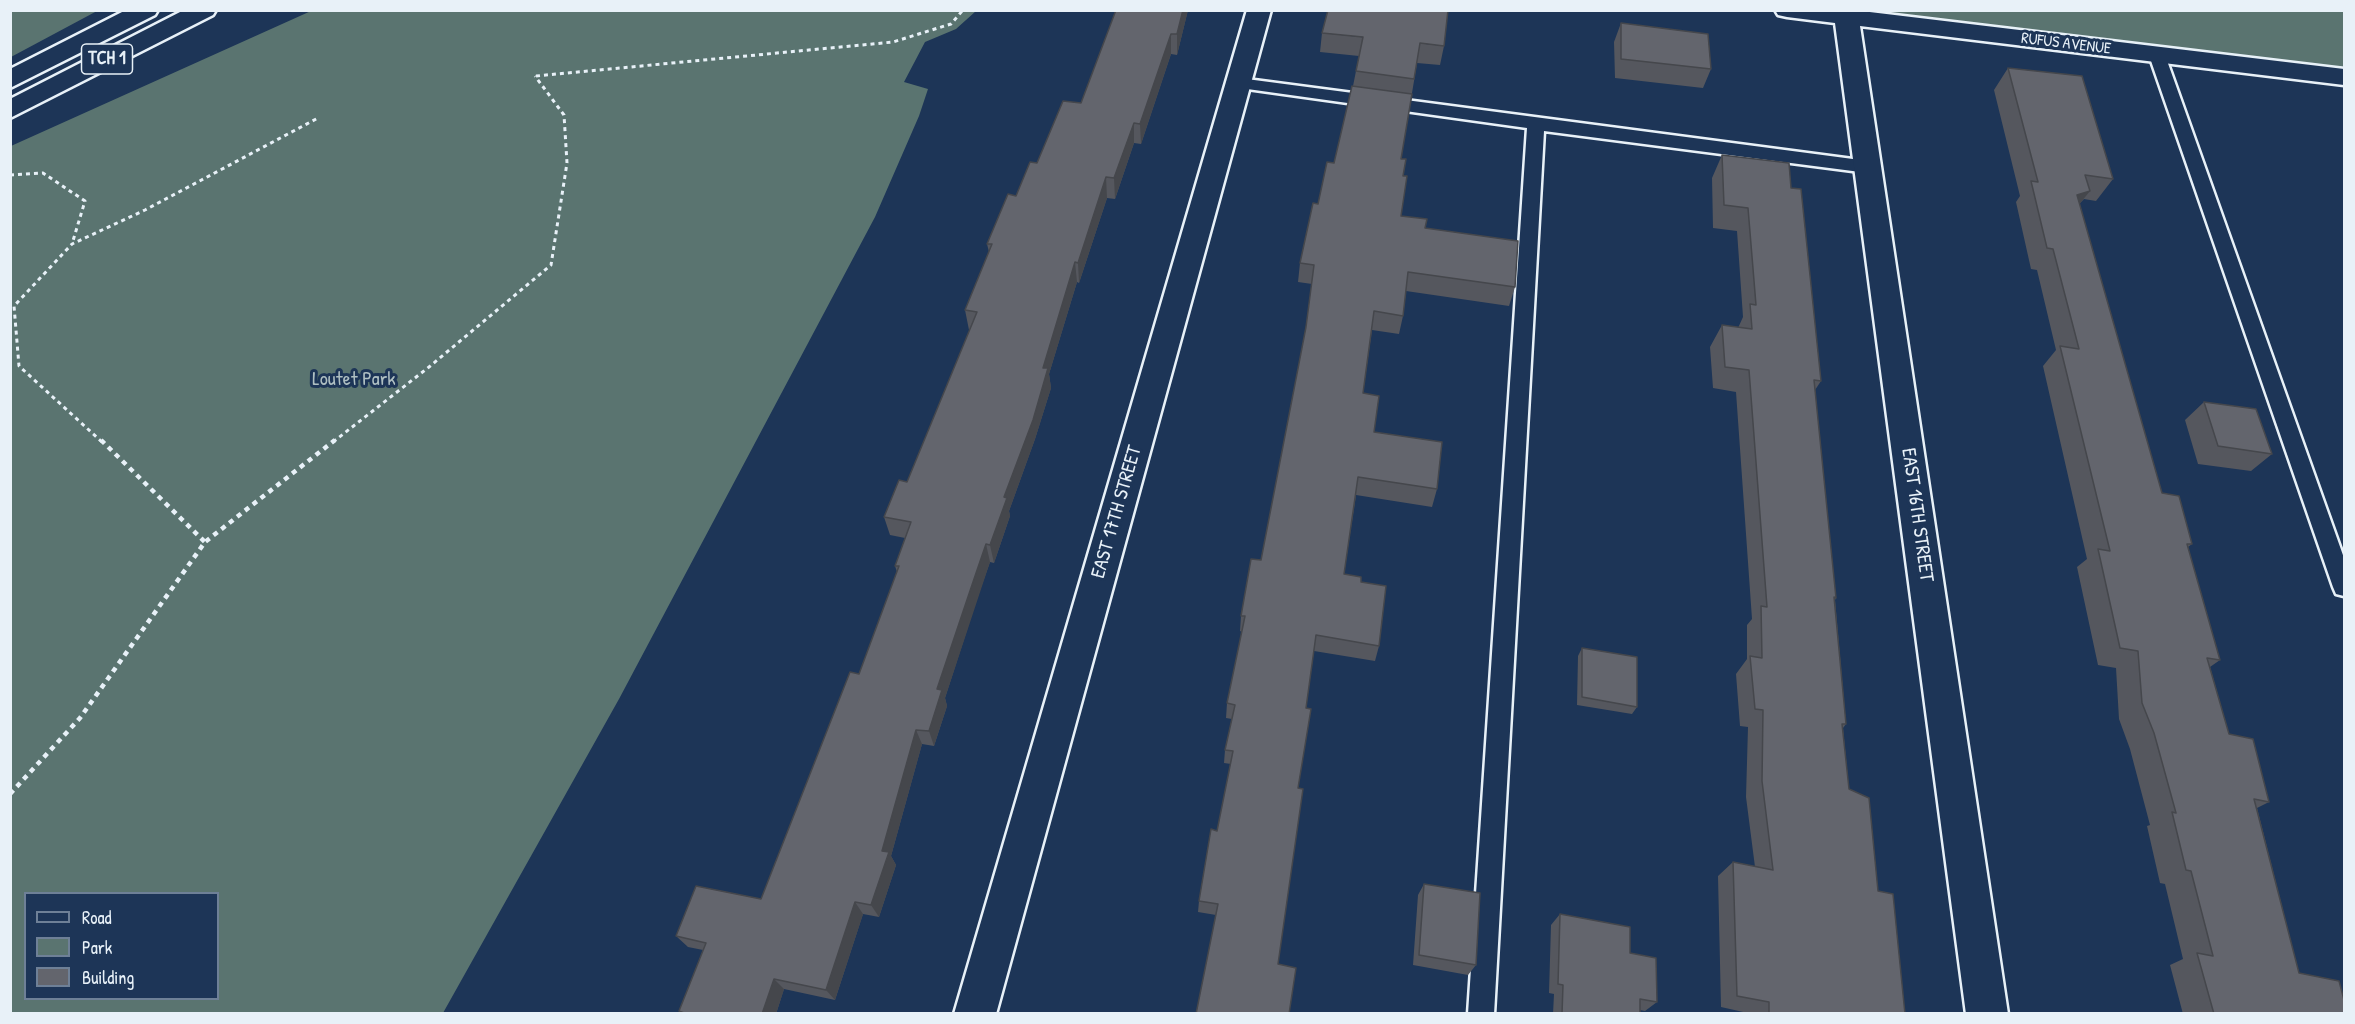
<!DOCTYPE html>
<style>
body{margin:0}
#map{position:relative;width:2355px;height:1024px;overflow:hidden;background:#1d3557;font-family:"Patrick Hand",sans-serif}
canvas{display:block}
.frame{position:absolute;inset:0;border:12px solid #e8f1f8;pointer-events:none}
.legend{position:absolute;left:24px;top:892px;width:195px;height:108px;box-sizing:border-box;background:#1d3557;border:2px solid #6e8097;margin:0;padding:8px 10px;list-style:none;font-size:18px;color:#e8f1f8}
.legend li{display:flex;align-items:center;gap:12px;height:30px}
.legend b{width:30px;border:2px solid #6e8097}
</style>
<div id="map">
<canvas width="2355" height="1024"></canvas>
<div class="frame"></div>
<ul class="legend">
<li><b style="height:8px;background:#1d3557"></b>Road</li>
<li><b style="height:16px;background:#5a7470"></b>Park</li>
<li><b style="height:16px;background:#63656d"></b>Building</li>
</ul>
</div>
<script>
const context = document.querySelector('canvas').getContext('2d');
context.lineJoin = 'round';
function fillPath(path, color) { context.fillStyle = color; context.fill(path, 'evenodd'); }
const poly = rows => new Path2D(rows.map(r => 'M' + r).join(''));
function stroke(path, color, width, dash) { context.strokeStyle = color; context.lineWidth = width; context.lineCap = dash ? 'butt' : 'round'; context.setLineDash(dash || []); context.stroke(path); }
function label(font, color, halo, rows, align = 'center') {
  context.font = font + ' "Patrick Hand",sans-serif'; context.lineWidth = 6; context.setLineDash([]); context.textBaseline = 'middle'; context.strokeStyle = halo; context.fillStyle = color; for (const [text, x, y, turn = 0] of rows) {
    context.save(); context.translate(x, y); context.rotate((+turn || 0) * Math.PI / 180); context.textAlign = isNaN(turn) ? turn : align; if (halo) context.strokeText(text, 0, 0); context.fillText(text, 0, 0); context.restore();
  }
}
fillPath(poly([
 [11,10,97,10,97,11,11,57],
 [311,11,976,11,956,29,925,42,904,82,928,89,919,116,875,217,619,699,443,1013,11,1013,11,146],
 [26,894,218,894,218,998,26,998],
 [1770,11,2344,11,2344,72]
]), '#5a7470');
const service = poly([
 [2157,50,2165,55,2344,558,2344,596,2336,594,2333,587,2149,55,2157,50],
 [1239,78,1868,161,1877,167,1868,173,1544,131,1494,1014,1468,1014,1527,128,1233,87,1231,83,1239,78]
]);
const minor = poly([
 [1247,10,1271,10,996,1014,954,1014,1247,10],
 [1775,10,1853,10,2344,69,2344,85,1860,26,2008,1014,1966,1014,1835,23,1787,17,1778,15,1775,10]
]);
const motorway = poly([
 [126,10,158,10,155,15,10,88,10,69,126,10],
 [184,10,216,10,213,15,10,118,10,99,184,10]
]);
stroke(service, '#e8f1f8', 5);
stroke(minor, '#e8f1f8', 5);
stroke(motorway, '#e8f1f8', 5);
stroke(poly([
 [536,76,893,42,951,24,963,10],
 [10,175,43,173,85,201,72,244],
 [102,442,19,366,14,306,72,244,145,210,318,118],
 [333,442,429,367,551,265,567,163,564,115,535,76]
]), '#e8f1f8', 3, [4, 4]);
stroke(poly([
 [101,440,205,542],
 [10,794,80,718,205,542,335,440]
]), '#e8f1f8', 4.5, [5, 5]);
fillPath(service, '#1d3557');
fillPath(minor, '#1d3557');
fillPath(motorway, '#1d3557');
fillPath(poly([
 [1116,10,1188,10,1177,55,1171,54,1141,144,1134,143,1115,199,1107,198,1079,283,1077,282,1049,374,1051,388,1035,439,1009,511,1010,516,994,563,990,562,978,596,945,698,947,706,934,746,922,744,891,856,896,865,879,917,863,914,835,1000,784,989,776,1014,682,1014,679,1011,703,950,688,947,676,936,761,899,859,674,897,572,895,566,905,538,890,535,884,517,907,482,970,330,969,330,965,310,989,252,987,244,1037,163,1081,103],
 [1621,23,1711,69,1703,88,1615,78,1614,42],
 [1322,33,1444,46,1440,65,1417,63,1401,159,1403,176,1401,216,1425,228,1515,287,1509,306,1406,291,1403,316,1399,334,1372,330,1363,393,1374,432,1437,489,1432,507,1356,495,1344,574,1361,582,1379,646,1375,661,1314,651,1306,708,1298,788,1278,964,1289,1014,1216,915,1198,912,1199,901,1217,831,1231,764,1224,763,1225,750,1232,719,1226,718,1227,703,1242,632,1240,631,1241,616,1261,560,1306,327,1312,284,1298,282,1300,263,1318,204,1334,163,1353,86,1359,56,1320,52],
 [2008,68,2113,179,2096,201,2084,199,2079,204,2162,493,2192,544,2188,547,2220,660,2210,667,2229,734,2269,802,2257,808,2299,973,2344,1014,2183,1014,2170,965,2183,959,2165,884,2160,883,2147,826,2150,825,2130,749,2119,719,2116,668,2098,665,2077,567,2087,559,2043,366,2056,350,2037,270,2031,269,2016,202,2020,196,1994,90],
 [1722,155,1791,188,1821,381,1815,390,1836,598,1835,600,1846,724,1843,728,1849,789,1878,891,1905,1014,1752,1014,1721,1007,1718,876,1733,862,1755,867,1746,797,1748,727,1740,726,1736,674,1747,659,1747,625,1752,619,1736,392,1713,388,1710,347,1722,325,1738,328,1743,317,1737,231,1713,228,1712,178],
 [2204,402,2272,454,2251,471,2198,464,2185,420],
 [1582,648,1637,707,1632,714,1577,705,1578,656],
 [1424,884,1476,965,1468,975,1413,965,1418,895],
 [1560,914,1630,953,1657,1002,1645,1011,1640,1010,1640,1014,1553,1014,1554,994,1549,993,1551,925]
]), '#55575e');
fillPath(poly([
 [1183,10,1188,10,1177,55,1177,34],
 [1171,34,1171,54,1141,144,1140,124],
 [1134,123,1134,143,1115,199,1114,178],
 [1106,177,1107,198,1079,283,1078,263],
 [2090,191,2073,212,2077,195],
 [1075,262,1077,282,1049,374,1051,388,1035,439,1009,511,1010,516,994,563,990,545],
 [986,544,990,562,945,698,947,706,934,746,929,731,937,689],
 [916,730,922,744,891,856,896,865,879,917,871,905,882,851],
 [855,902,863,914,835,1000,826,990],
 [774,979,784,989,776,1014,762,1014]
]), '#45474c');
const building = poly([
 [1116,10,1183,10,1177,34,1171,34,1140,124,1134,123,1114,178,1106,177,1078,263,1075,262,1043,368,1048,368,1033,420,1004,497,1007,498,990,545,986,544,974,579,937,689,942,690,929,731,916,730,882,851,889,852,871,905,855,902,826,990,774,979,762,1014,684,1014,684,1013,679,1011,706,943,676,936,696,886,761,899,850,672,859,674,899,566,895,566,911,522,884,517,899,480,907,482,977,312,965,310,992,244,987,244,1008,194,1016,196,1030,162,1037,163,1063,101,1081,103,1116,10],
 [1328,10,1448,10,1444,46,1420,43,1414,79,1356,71,1363,37,1322,33,1328,10],
 [1621,23,1708,34,1711,69,1621,59,1621,23],
 [2008,68,2082,76,2113,179,2085,175,2090,191,2077,195,2162,493,2179,496,2192,544,2187,544,2220,660,2207,658,2229,734,2253,739,2269,802,2254,799,2299,973,2339,981,2344,1000,2344,1014,2214,1014,2197,953,2213,956,2191,871,2186,870,2172,812,2176,813,2154,733,2142,703,2138,651,2120,648,2098,549,2110,551,2060,346,2079,349,2053,249,2047,248,2031,181,2038,182,2008,68],
 [1352,86,1412,94,1401,159,1406,159,1403,176,1407,176,1401,216,1427,219,1425,228,1518,241,1515,287,1408,272,1403,316,1374,311,1363,393,1379,396,1374,432,1442,442,1437,489,1358,477,1344,574,1361,577,1361,582,1386,586,1379,646,1316,635,1306,708,1311,709,1298,788,1303,789,1278,964,1296,968,1289,1014,1196,1014,1218,904,1199,901,1211,829,1217,831,1233,751,1225,750,1235,705,1227,703,1245,616,1241,616,1251,559,1261,560,1306,327,1314,265,1300,263,1313,203,1318,204,1327,162,1334,163,1352,86],
 [1722,155,1789,163,1791,188,1801,189,1821,381,1814,380,1836,598,1834,597,1846,724,1842,724,1849,789,1869,798,1878,891,1893,894,1905,1014,1769,1014,1769,1002,1737,996,1733,862,1773,870,1762,781,1763,710,1755,709,1750,656,1762,658,1761,606,1767,607,1749,370,1725,367,1722,325,1752,329,1750,304,1756,305,1748,208,1724,205,1722,155],
 [2204,402,2256,409,2272,454,2218,446,2204,402],
 [1582,648,1637,657,1637,707,1582,697,1582,648],
 [1424,884,1480,893,1476,965,1419,955,1424,884],
 [1560,914,1630,927,1630,953,1656,958,1657,1002,1640,999,1640,1014,1562,1014,1563,985,1558,984,1560,914]
]);
fillPath(building, '#63656d');
stroke(building, '#45474c', 1.5);
label('16px', '#e8f1f8', '#1d3557', [
 ["RUFUS AVENUE",2066,44,7]
]);
for (const [x, y, w] of [
 [107,59,51]
]) { const box = new Path2D(); box.roundRect(x - w / 2, y - 15, w, 30, 4.5); context.fillStyle = '#1d3557'; context.fill(box); stroke(box, '#e8f1f8', 1.5); }
label('bold 18px', '#e8f1f8', null, [
 ["TCH 1",107,59]
]);
label('20px', '#afbfc2', '#1d3557', [
 ["Loutet Park",354,380]
]);
label('20px', '#e8f1f8', '#1d3557', [
 ["EAST 17TH STREET",1117,512,-74],
 ["EAST 16TH STREET",1917,515,82]
]);
</script>
